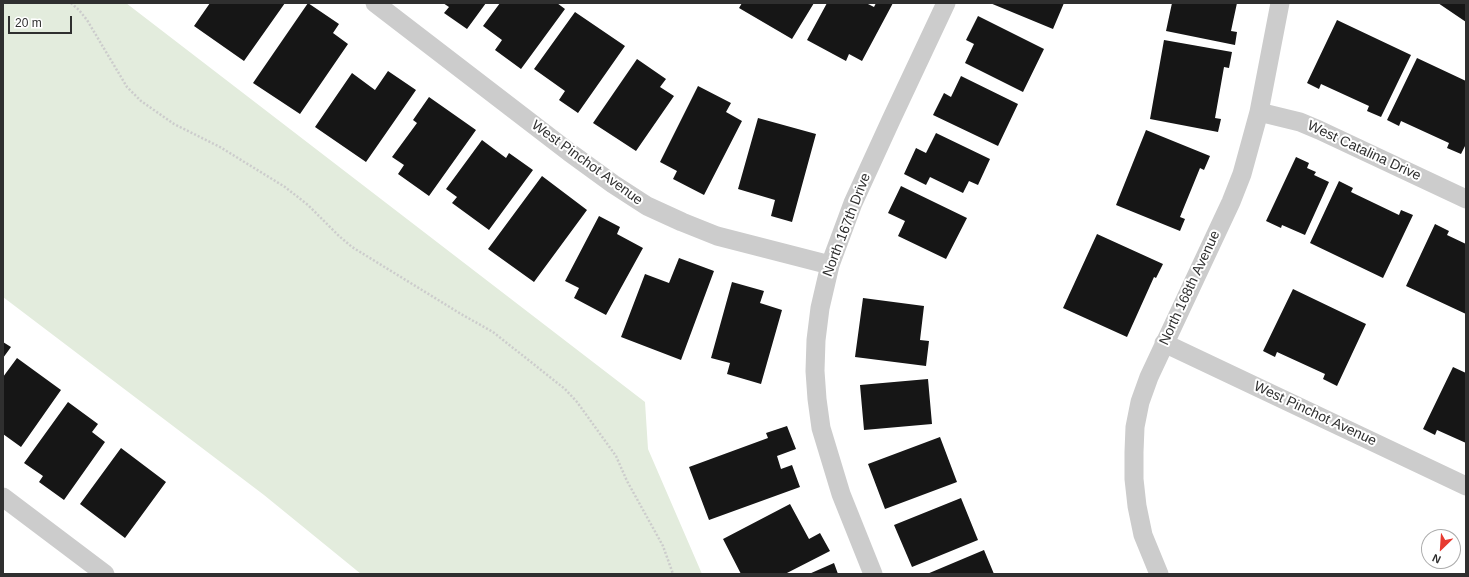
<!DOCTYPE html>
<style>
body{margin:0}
#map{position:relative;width:1469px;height:577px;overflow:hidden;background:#fff;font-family:Helvetica,sans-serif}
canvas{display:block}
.frame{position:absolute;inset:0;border:4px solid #2f2f2f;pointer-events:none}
.north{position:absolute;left:1421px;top:529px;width:40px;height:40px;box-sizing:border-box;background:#fff;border:1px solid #acacac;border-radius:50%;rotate:205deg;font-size:11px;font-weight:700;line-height:16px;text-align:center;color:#2f2f2f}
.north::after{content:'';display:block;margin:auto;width:14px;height:18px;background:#e73a30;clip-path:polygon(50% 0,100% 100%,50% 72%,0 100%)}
.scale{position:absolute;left:8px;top:16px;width:64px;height:18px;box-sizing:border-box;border:2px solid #2f2f2f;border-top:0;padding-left:5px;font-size:12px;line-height:14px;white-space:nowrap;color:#2f2f2f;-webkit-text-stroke:3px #fff;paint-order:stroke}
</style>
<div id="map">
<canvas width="1469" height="577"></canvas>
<div class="frame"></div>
<div class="north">N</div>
<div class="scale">20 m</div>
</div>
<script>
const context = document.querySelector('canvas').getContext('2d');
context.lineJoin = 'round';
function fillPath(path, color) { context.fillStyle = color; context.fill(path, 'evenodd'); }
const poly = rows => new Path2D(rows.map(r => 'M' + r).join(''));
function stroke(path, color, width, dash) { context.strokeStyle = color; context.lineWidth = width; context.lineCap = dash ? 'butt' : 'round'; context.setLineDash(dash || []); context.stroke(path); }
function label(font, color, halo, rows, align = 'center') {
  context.font = font + ' Helvetica,sans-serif'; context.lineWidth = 4; context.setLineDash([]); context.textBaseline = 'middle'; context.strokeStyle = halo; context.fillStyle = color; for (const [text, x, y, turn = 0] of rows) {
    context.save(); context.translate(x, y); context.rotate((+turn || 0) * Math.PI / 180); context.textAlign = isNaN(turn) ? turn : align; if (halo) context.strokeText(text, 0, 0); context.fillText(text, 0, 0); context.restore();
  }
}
fillPath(poly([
 [3,3,126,3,645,402,648,449,702,574,361,574,264,495,3,297]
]), '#e3ecdd');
fillPath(poly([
 [210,3,285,3,244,61,194,26],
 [308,3,339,24,333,33,348,44,300,114,253,83],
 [443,3,486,3,467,29,444,13,449,7],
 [500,3,557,3,565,9,521,69,495,50,502,40,483,26],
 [742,3,814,3,792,39,739,8],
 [827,3,866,3,874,7,876,3,893,3,862,61,849,54,846,61,807,40],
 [990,3,1064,3,1053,29],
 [1172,3,1237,3,1231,31,1237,32,1235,45,1166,31],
 [1438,3,1466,3,1466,22],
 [575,12,625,46,578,113,559,100,565,91,534,69],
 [978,16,1044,49,1023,92,965,63,974,44,966,40],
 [1337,20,1411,55,1381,117,1367,111,1369,106,1321,84,1319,89,1307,83],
 [1164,40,1232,52,1229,68,1224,67,1215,118,1221,119,1218,132,1150,119],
 [1417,58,1466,81,1466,144,1461,154,1447,148,1449,143,1401,121,1399,126,1387,120],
 [637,59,666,79,660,87,674,96,636,151,593,123],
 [388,71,416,90,366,162,315,127,352,73,375,90],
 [961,76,1018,104,998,146,933,115,944,93,951,97],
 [698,86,731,103,726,112,742,121,704,195,673,179,677,171,660,162],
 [429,97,476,130,429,196,398,174,404,165,392,157,417,123,413,120],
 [758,118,816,134,792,222,771,216,775,200,738,189],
 [1146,130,1210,156,1204,170,1200,168,1180,217,1185,219,1180,231,1116,205],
 [936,133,990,159,978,185,969,181,963,193,930,177,926,185,904,174,916,148,926,153],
 [482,140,506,158,509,153,533,170,489,230,452,203,457,197,446,189],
 [1296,157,1309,163,1307,168,1316,172,1314,175,1329,182,1305,235,1282,225,1281,228,1266,221],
 [542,176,587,210,534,282,488,249],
 [1339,181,1353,188,1351,192,1399,215,1401,210,1413,215,1383,278,1310,243],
 [901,186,967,218,946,259,898,236,905,221,888,213],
 [599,216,620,227,617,234,643,248,606,315,574,298,579,288,565,281],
 [1435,224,1449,231,1447,235,1466,244,1466,314,1406,286],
 [1097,234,1163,264,1156,278,1154,277,1127,337,1063,308],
 [679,258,714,271,681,360,621,337,645,274,669,283],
 [732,282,764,291,760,303,782,310,761,384,727,374,730,363,711,358],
 [1293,289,1366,324,1337,386,1323,379,1325,374,1277,352,1275,357,1263,351],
 [863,298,924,306,920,340,929,341,926,366,855,357],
 [3,342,11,347,3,358],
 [17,358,61,390,21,447,3,434,3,377],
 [1453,367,1466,373,1466,443,1437,430,1435,435,1423,429],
 [928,379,932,424,864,430,860,385],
 [68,402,98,424,92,432,105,442,64,500,39,482,43,476,24,463],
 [787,426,796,449,777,456,781,469,792,465,800,487,709,520,689,467,768,438,766,433],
 [940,437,957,482,885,509,868,464],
 [121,448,166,482,125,538,80,504],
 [961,498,978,540,912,567,894,525],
 [790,504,809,539,820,533,830,551,785,574,741,574,723,539],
 [984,550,994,574,927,574],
 [834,563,838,574,809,574]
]), '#161616');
stroke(poly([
 [71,3,79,10,87,20,127,87,141,101,174,124,220,147,285,187,308,205,339,236,352,247,461,314,493,332,565,389,577,402,616,456,627,481,663,546,673,574]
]), '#ccc', 2.5, [2, 2]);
stroke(poly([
 [375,3,569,152,613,184,647,206,682,222,717,236,830,265],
 [1259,112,1300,122,1319,130,1466,199],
 [1164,343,1466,486],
 [3,497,105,574],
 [873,574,841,494,821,428,817,399,815,371,816,340,820,308,830,265,853,203,891,120,946,3],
 [1159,574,1143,535,1137,506,1134,479,1134,452,1135,427,1140,402,1149,377,1231,202,1242,174,1259,112,1280,3]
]), '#ccc', 19);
label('14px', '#2f2f2f', '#fff', [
 ["West Catalina Drive",1364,151,25],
 ["West Pinchot Avenue",587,163,36],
 ["North 167th Drive",847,225,-69],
 ["North 168th Avenue",1190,288,-65],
 ["West Pinchot Avenue",1315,414,25]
]);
</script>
